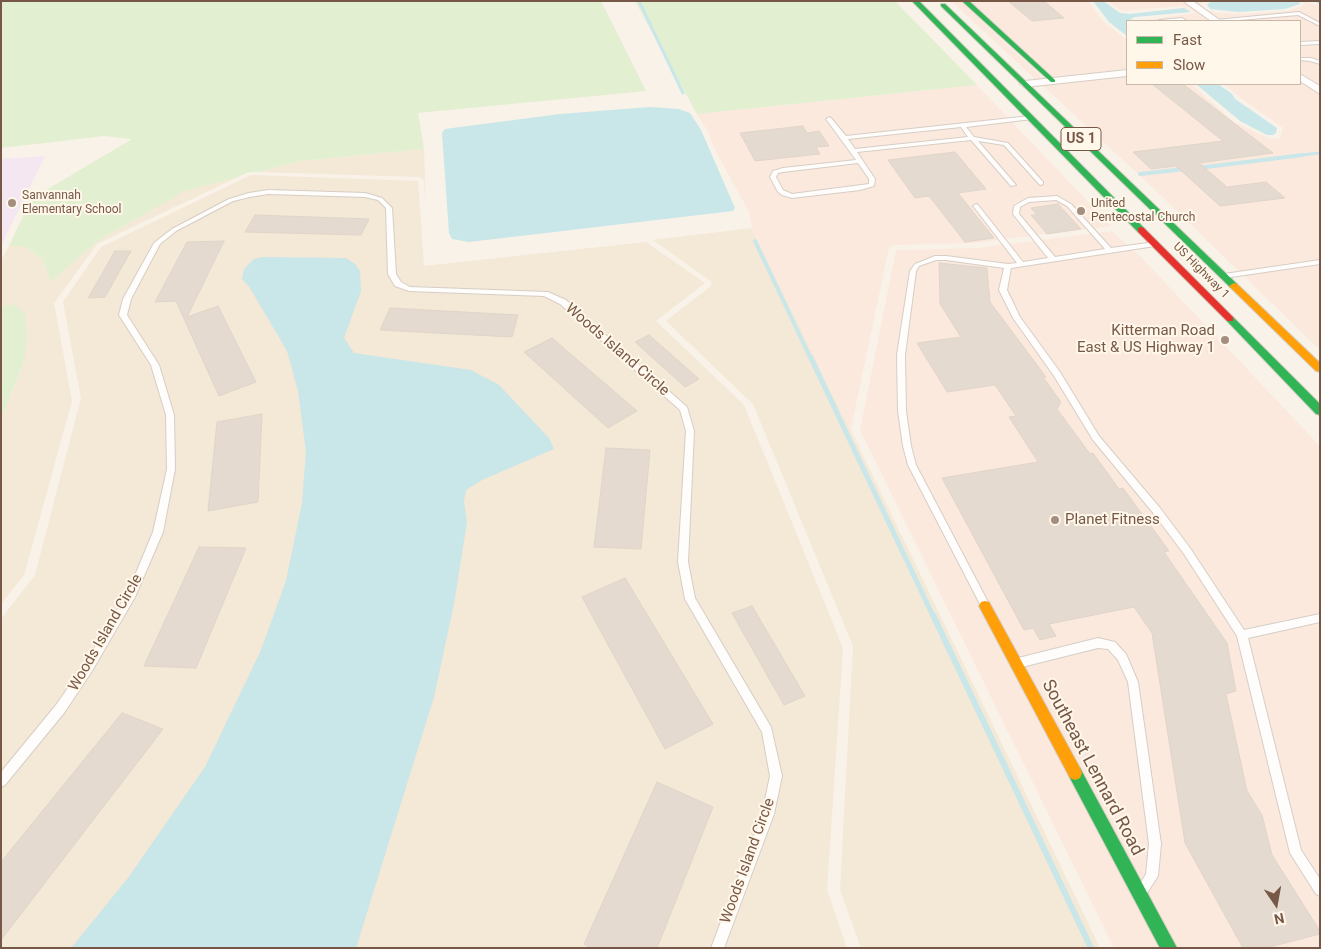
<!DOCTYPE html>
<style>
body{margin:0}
#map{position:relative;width:1321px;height:949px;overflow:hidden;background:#f8f2e8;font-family:Roboto,sans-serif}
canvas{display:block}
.frame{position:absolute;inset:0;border:2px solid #775846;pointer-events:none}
.legend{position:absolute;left:1126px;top:20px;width:175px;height:65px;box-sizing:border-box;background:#fff7ea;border:1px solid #c9b7a8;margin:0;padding:6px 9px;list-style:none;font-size:15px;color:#775846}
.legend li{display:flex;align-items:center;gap:10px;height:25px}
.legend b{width:25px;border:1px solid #c9b7a8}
.north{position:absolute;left:1251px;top:879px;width:50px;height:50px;-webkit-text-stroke:4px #fff7ea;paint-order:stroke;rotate:168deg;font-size:14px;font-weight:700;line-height:20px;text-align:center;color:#775846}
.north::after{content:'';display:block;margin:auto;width:18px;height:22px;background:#775846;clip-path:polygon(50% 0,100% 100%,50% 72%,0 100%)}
</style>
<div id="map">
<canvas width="1321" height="949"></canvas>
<div class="frame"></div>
<ul class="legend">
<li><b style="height:6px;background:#30b455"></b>Fast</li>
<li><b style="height:6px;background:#ff9f0a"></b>Slow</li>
</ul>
<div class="north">N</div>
</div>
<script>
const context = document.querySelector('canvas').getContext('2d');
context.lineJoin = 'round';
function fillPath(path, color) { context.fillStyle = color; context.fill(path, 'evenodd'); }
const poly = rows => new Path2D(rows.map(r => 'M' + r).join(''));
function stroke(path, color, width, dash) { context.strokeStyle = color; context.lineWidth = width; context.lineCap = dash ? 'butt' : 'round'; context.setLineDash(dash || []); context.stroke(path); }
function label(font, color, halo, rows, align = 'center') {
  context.font = font + ' Roboto,sans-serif'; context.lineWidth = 4; context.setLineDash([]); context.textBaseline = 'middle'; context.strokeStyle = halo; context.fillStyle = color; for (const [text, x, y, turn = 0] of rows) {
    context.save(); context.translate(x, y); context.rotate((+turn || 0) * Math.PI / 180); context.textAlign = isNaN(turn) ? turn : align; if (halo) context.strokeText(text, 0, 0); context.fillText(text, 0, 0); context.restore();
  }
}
fillPath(poly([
 [424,149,426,209,424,180,419,177,259,172,301,161],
 [251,175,418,181,424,266,646,242,705,283,656,321,744,405,843,648,827,890,847,948,1,948,1,619,35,575,81,398,63,302,101,247],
 [238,177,97,244,54,303,72,401,24,575,1,604,1,419,24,363,15,306,1,306,1,261,9,246,22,246,42,258,51,282,99,240,184,191],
 [752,228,926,586,1100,948,861,948,840,890,853,646,753,404,666,321,711,286,712,282,653,240]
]), '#f4e8d7');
fillPath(poly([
 [951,1,960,1,1044,79,1036,80],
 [970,1,1088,1,1104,22,1127,40,1127,70,1055,78],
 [1108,1,1182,1,1211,21,1137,21,1197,13,1182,6,1122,11],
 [1192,1,1204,1,1201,3,1205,9,1217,13,1240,14,1288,11,1305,5,1303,1,1320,6,1320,87,1300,73,1300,21,1222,21],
 [1127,76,1127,84,1191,84,1234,122,1270,139,1280,138,1283,128,1241,98,1224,84,1300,84,1300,81,1320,95,1320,350,1153,188,1042,85],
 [977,85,1111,226,974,243,894,245,889,247,851,429,926,586,752,228,749,212,717,154,707,130,697,114],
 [1112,231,1141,257,1320,446,1320,948,1114,948,860,430,896,250,977,248]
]), '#fce9de');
fillPath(poly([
 [45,156,1,246,1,159]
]), '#f4e7f2');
fillPath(poly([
 [1,1,601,1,646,91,418,113,424,149,301,161,259,172,249,172,238,177,185,191,99,240,51,282,42,258,22,246,9,246,31,199,132,139,105,136,1,148],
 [635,1,895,1,977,85,697,114],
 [15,305,25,314,27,337,24,362,1,419,1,306]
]), '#e3efd1');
fillPath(poly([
 [1093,1,1103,1,1120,13,1130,14,1184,8,1191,12,1135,17,1131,19,1132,21,1127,21,1127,36,1109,22],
 [1213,1,1298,1,1300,4,1285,9,1238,12,1210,9,1207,4],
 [1196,84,1218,84,1232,94,1235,99,1277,128,1276,133,1273,135,1267,135,1240,121],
 [650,107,679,109,690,113,701,130,735,208,733,211,469,242,452,239,449,233,442,133,445,129,560,114],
 [263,257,346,258,355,264,360,271,361,291,344,338,354,353,471,370,499,385,549,438,554,449,482,480,466,490,464,501,467,522,454,604,434,697,356,948,71,948,128,878,205,767,261,650,286,581,302,503,306,452,298,391,287,351,250,288,242,279,244,269,254,259]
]), '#c9e6e9');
stroke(poly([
 [639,1,683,93],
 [1317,1,1320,3],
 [1292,156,1320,153]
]), '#c9e6e9', 3);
stroke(poly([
 [1198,168,1303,155],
 [1140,174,1185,169],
 [755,241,810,357]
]), '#c9e6e9', 4);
stroke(poly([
 [810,356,933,616]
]), '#c9e6e9', 5);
stroke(poly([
 [933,615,1091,948]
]), '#c9e6e9', 6);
const building = poly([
 [1008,1,1044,1,1064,18,1032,21,1008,1],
 [1152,84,1183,84,1273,153,1199,163,1227,187,1266,182,1285,198,1220,206,1176,166,1151,169,1133,152,1223,141,1152,84],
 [803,126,807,133,819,131,829,146,816,147,820,154,755,161,740,133,803,126],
 [955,152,986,189,958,193,994,238,965,242,929,196,915,198,888,160,955,152],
 [1058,204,1081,229,1047,234,1031,215,1037,215,1031,208,1058,204],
 [255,215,369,219,361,235,245,232,255,215],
 [224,241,187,317,218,306,256,382,219,396,176,301,155,302,187,242,224,241],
 [115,251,131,251,105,297,88,298,115,251],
 [939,263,987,268,990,302,1046,377,1043,377,1061,402,1057,409,1090,454,1093,453,1119,489,1123,488,1169,551,1164,552,1227,643,1236,691,1226,694,1247,791,1262,815,1272,855,1320,931,1320,934,1266,948,1243,948,1185,843,1152,633,1134,607,1049,624,1056,636,1040,640,1033,628,1024,630,942,478,1038,462,1009,417,1016,416,995,385,947,392,917,343,961,337,940,304,939,263],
 [390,308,518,315,512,337,380,330,390,308],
 [649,335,699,379,685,387,635,342,649,335],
 [552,338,637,411,608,428,524,352,552,338],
 [262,414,258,502,208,511,217,422,262,414],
 [606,448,650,450,641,549,594,547,606,448],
 [199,547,246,548,196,668,144,666,199,547],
 [625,578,713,724,665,749,582,597,625,578],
 [752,606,805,696,784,705,732,613,752,606],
 [122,713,163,729,1,940,1,862,122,713],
 [657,782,713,807,657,948,591,948,584,944,657,782]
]);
fillPath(building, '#e5dacf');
stroke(building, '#e1d5ca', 1);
const lane = poly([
 [1299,12,1320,23,1320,26,1298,15,1228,21,1214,21,1216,20,1299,12],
 [1182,18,1187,21,1158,21,1160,20,1182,18],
 [1320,41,1320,44,1300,45,1300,42,1320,41],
 [1300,58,1311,58,1320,61,1320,64,1310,61,1300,60,1300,58],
 [1030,116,1033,118,1032,119,966,127,974,137,1008,143,1043,182,1043,184,1041,185,1039,184,1004,145,978,141,1016,185,1011,186,971,140,857,152,875,179,874,186,860,190,792,198,782,195,778,192,770,177,773,171,783,168,856,160,826,119,829,117,831,118,846,136,1030,116],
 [961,127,968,137,855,149,848,139,961,127],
 [858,163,869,179,869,184,792,194,783,190,776,177,778,173,783,172,858,163],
 [268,190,365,193,382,198,392,208,396,274,401,282,410,287,548,292,566,300,687,407,694,431,688,562,695,598,771,727,782,776,774,814,724,948,711,948,762,814,770,776,762,732,685,599,678,562,686,431,680,410,560,304,544,296,409,291,395,286,388,274,386,208,378,200,365,197,268,194,250,197,233,201,176,231,160,244,131,299,127,315,159,365,174,415,175,469,163,532,135,597,92,671,64,713,5,785,1,787,1,772,56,705,84,665,128,592,153,532,167,469,166,415,151,365,119,315,123,299,154,243,172,229,229,199,249,193,268,190],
 [1057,196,1071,204,1111,248,1155,242,1158,244,1155,246,1011,268,1007,290,1020,317,1060,372,1099,436,1160,508,1190,548,1244,630,1320,614,1320,622,1248,638,1301,850,1320,879,1320,896,1316,894,1290,853,1237,636,1184,554,1154,514,1093,440,1054,376,1013,318,999,290,1004,268,946,260,936,260,919,266,916,271,905,355,906,411,911,446,916,465,988,602,990,605,988,608,985,609,982,608,908,465,903,446,898,411,897,355,910,271,915,264,935,256,946,256,1008,264,1017,263,974,207,973,206,976,204,978,205,1023,262,1048,258,1013,214,1014,206,1028,198,1057,196],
 [1056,200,1067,206,1105,249,1055,257,1019,214,1020,207,1029,202,1056,200],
 [1320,260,1320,264,1224,278,1220,276,1224,274,1320,260],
 [1098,638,1115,642,1126,654,1138,682,1161,844,1158,876,1147,893,1143,895,1139,893,1137,889,1146,874,1149,844,1128,682,1118,660,1108,649,1098,648,1018,668,1014,666,1013,663,1014,660,1018,658,1098,638]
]);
const street = poly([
 [1183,1,1193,1,1221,21,1211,21,1183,1],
 [1127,70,1127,76,1025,87,1020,84,1025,81,1127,70],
 [1300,74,1320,86,1320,94,1300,81,1300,74]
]);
const fast = poly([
 [912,1,919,1,1144,228,1144,232,1138,232,912,1],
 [962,1,969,1,1055,80,1055,82,1051,82,962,1],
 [941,4,945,4,1237,284,1237,288,1231,288,941,6,941,4],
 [1230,316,1233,317,1320,404,1320,415,1316,414,1227,321,1227,317,1230,316],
 [1075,766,1080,768,1177,948,1160,948,1070,778,1068,773,1070,768,1075,766]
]);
const slow = poly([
 [1234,283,1237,284,1320,363,1320,372,1316,371,1231,288,1229,286,1234,283],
 [985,601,989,602,1080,768,1082,773,1080,778,1075,780,1070,778,979,606,981,602,985,601]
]);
const jam = poly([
 [1141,227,1144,228,1233,317,1233,321,1227,321,1138,232,1138,228,1141,227]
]);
stroke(lane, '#d6cec5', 2);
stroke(street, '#d6cec5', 2);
stroke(fast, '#d6cec4', 2);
stroke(slow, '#d6cec4', 2);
stroke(jam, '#d6cec4', 2);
fillPath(lane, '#fefdfc');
fillPath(street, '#fefdfc');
fillPath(fast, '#30b455');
fillPath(slow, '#ff9f0a');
fillPath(jam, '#e5322d');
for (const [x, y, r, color] of [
 [12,203,5,"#a48e7f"],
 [1081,211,5,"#a48e7f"],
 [1225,340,5,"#a48e7f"],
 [1055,520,5,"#a48e7f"]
]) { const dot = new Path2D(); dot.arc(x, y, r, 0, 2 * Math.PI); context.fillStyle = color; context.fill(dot); stroke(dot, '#fff7ea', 2); }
label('12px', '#775846', '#fff7ea', [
 ["Sanvannah",22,196],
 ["Elementary School",22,210],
 ["United",1091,204],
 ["Pentecostal Church",1091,218]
], 'left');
label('12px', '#775846', '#fff7ea', [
 ["US Highway 1",1201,271,45]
]);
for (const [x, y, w] of [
 [1081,139,40]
]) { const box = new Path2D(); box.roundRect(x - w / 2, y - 11.5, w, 23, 4); context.fillStyle = '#fff7ea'; context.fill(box); stroke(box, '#775846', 1); }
label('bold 14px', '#775846', null, [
 ["US 1",1081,139]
]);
label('15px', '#775846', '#fff7ea', [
 ["Kitterman Road",1215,331],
 ["East & US Highway 1",1215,348],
 ["Planet Fitness",1065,520,"left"]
], 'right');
label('15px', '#775846', '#fff7ea', [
 ["Woods Island Circle",617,350,41],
 ["Woods Island Circle",106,633,-60],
 ["Woods Island Circle",748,861,-70]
]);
label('18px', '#775846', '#fff7ea', [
 ["Southeast Lennard Road",1092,768,62]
]);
</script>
